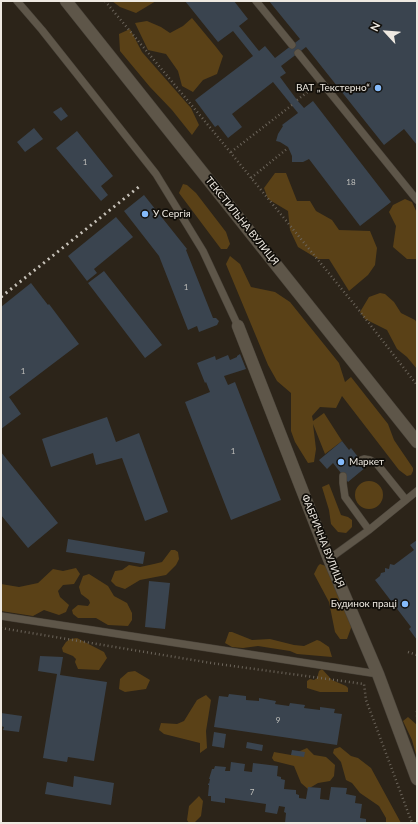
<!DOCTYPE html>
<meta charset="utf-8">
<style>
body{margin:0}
#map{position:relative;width:418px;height:824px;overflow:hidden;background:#2c2419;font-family:Lato,sans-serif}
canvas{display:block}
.frame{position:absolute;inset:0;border:2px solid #eee9e1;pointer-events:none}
.north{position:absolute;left:366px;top:12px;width:40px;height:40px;-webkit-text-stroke:3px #110e09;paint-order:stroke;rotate:296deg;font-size:11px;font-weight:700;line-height:16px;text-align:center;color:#eee9e1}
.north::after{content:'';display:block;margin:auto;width:14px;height:18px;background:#eee9e1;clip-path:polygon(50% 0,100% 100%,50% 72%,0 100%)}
</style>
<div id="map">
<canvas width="418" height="824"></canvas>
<div class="frame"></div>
<div class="north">N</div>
</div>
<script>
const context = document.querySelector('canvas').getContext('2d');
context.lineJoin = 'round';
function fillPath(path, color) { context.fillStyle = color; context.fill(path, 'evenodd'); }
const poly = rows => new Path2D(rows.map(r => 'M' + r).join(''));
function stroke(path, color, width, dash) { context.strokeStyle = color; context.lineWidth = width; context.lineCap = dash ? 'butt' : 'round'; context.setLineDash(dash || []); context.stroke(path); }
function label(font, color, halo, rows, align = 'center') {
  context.font = font + ' Lato,sans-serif'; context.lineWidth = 3.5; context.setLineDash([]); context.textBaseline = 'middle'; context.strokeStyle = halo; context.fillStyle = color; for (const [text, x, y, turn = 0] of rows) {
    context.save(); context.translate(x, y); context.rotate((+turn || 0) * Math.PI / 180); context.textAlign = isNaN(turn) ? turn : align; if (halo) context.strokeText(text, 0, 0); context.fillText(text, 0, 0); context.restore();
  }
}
fillPath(poly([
 [112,1,156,1,136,13,120,7],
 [192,18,216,47,223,56,217,74,203,80,193,92,182,86,178,71,166,54,148,50,135,23,147,21,161,27,170,33,183,26],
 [130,29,142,52,191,108,199,125,192,135,172,110,150,87,120,51,119,34],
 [275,173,286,173,297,201,310,201,316,211,332,220,339,230,370,231,377,248,375,265,368,275,349,291,329,259,318,259,298,247,290,230,288,211,268,199,264,188],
 [183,184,187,185,196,193,226,232,230,244,227,249,221,249,179,193],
 [405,199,412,202,417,213,417,259,407,259,393,247,396,226,389,212,393,205],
 [230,256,240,264,251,287,275,292,290,302,339,363,345,382,351,377,388,424,394,440,413,468,413,471,411,475,407,476,399,470,342,396,336,408,320,407,312,416,313,421,324,413,342,441,325,454,313,424,316,449,314,462,308,463,295,442,291,431,291,393,277,381,268,365,228,269,226,264],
 [380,293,385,294,394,302,401,313,415,320,417,323,417,369,407,357,397,349,387,330,365,319,360,312,369,297],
 '355 495a14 14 0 1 1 28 0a14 14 0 1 1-28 0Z',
 [329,484,341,515,348,517,352,520,352,527,346,533,338,532,331,524,329,510,322,487],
 [171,550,175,550,178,552,179,559,176,565,166,575,140,580,125,589,116,586,111,581,115,571,122,570,129,565,140,567,154,564,162,562],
 [320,564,329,567,350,617,351,628,347,639,340,639,335,632,329,602,314,574,318,566],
 [76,568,80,574,74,584,63,585,58,591,60,597,69,605,66,612,59,615,44,610,33,616,1,611,1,584,19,587,38,583,53,569,63,571],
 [89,574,108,586,114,596,127,603,132,613,132,620,128,626,108,625,96,618,78,618,73,614,72,610,78,605,88,606,90,603,89,600,81,594,79,587,83,576],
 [229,632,232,632,252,640,270,639,294,645,304,646,317,640,320,641,329,647,332,657,297,654,290,651,258,646,243,648,232,647,225,643],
 [77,638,104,652,107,658,99,670,78,669,75,662,76,659,73,656,63,652,62,648,66,642,70,639],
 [322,669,332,680,346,686,348,688,348,692,320,692,307,688,307,681,310,679,314,680,317,678,319,671],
 [135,671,150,680,146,689,125,692,119,689,120,679,128,672],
 [206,695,211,700,206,731,207,748,200,753,200,743,164,734,159,730,161,723,177,724,184,721,197,700],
 [408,717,417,725,417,758,412,740,403,721],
 [340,747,351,756,358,758,371,768,401,823,386,823,386,818,379,806,360,793,352,783,346,780,341,762,333,753,334,749],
 [307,748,314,755,326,757,335,765,334,776,330,781,318,783,308,789,301,783,294,766,274,761,272,758,274,752,291,755],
 [199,796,203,801,201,816,194,823,189,823,187,820,189,806]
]), '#5a4117');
fillPath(poly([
 [185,1,234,1,248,19,239,26,259,51,265,46,275,58,300,39,269,1,417,1,417,145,404,129,384,145,306,47,281,66,286,73,280,77,297,100,304,108,313,101,391,202,360,226,309,159,303,162,292,162,292,156,288,147,280,142,276,141,278,134,283,126,282,125,298,113,273,82,232,114,242,127,228,138,218,125,215,127,195,100,253,56,233,31,218,42],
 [61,107,68,116,61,121,53,112],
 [34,128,43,139,25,152,17,142],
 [77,131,113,176,101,186,108,195,101,201,56,148],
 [144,195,187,249,186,250,213,318,216,318,219,321,217,325,199,332,197,326,188,330,159,256,124,211],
 [116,217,133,237,94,269,97,273,87,281,68,256],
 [104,271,162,345,145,358,88,283],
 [31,283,48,305,49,304,79,344,9,397,21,414,1,429,1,307],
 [240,354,246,369,224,376,228,385,235,382,281,500,231,520,185,402,210,392,206,382,205,383,197,363,215,356,216,360,228,355,230,360,237,357,237,356],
 [107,417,116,442,139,433,168,512,145,521,122,458,96,465,93,453,51,467,42,439],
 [342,441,349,450,351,448,366,467,348,482,333,463,327,469,319,460],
 [1,452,58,523,28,548,1,515],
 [68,539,145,552,143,564,66,552],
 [417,540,417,640,409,629,411,627,375,580,380,576,381,573,385,572,385,568,389,569,390,564,394,565,414,550,410,545],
 [149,581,170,583,165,629,145,627],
 [40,656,63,657,60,675,107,682,94,761,68,757,67,762,43,758,57,674,38,671],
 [229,694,246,696,246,700,259,701,259,698,276,701,275,704,289,706,290,703,305,705,304,708,320,710,320,707,335,709,334,713,342,714,337,745,214,727,219,696,228,697],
 [1,713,22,716,19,732,3,730,4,727,1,726],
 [214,732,226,734,224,748,212,746],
 [247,742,263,745,262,751,246,748],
 [292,750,305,752,304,757,291,755],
 [231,762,245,764,244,771,252,772,253,763,278,766,277,776,281,777,281,779,285,780,284,789,296,790,296,794,299,795,299,798,306,799,308,787,321,788,320,799,329,800,331,787,347,788,346,794,356,796,355,803,362,804,360,818,366,819,366,823,285,823,286,813,284,812,285,807,279,806,277,814,265,812,266,804,225,798,225,803,211,801,211,796,208,796,209,785,208,785,208,783,209,784,210,779,209,779,212,769,214,769,215,766,226,767,225,771,230,771],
 [74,776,114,783,111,805,45,794,47,782,73,787]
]), '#3a444f');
const service = poly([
 [17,1,42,30,156,174,203,251,238,326],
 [256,1,292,45],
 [298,53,417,200],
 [361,460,364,459,370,460,377,464,406,500],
 [343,476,343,483,345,497,369,530],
 [329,559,369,530,417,491],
 [1,616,378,674]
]);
const minor = poly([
 [238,326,329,559,378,674,417,779]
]);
const tertiary = poly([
 [66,1,417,442]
]);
stroke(service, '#484239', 8);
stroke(minor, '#484239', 13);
stroke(tertiary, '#484239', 13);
stroke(poly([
 [105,1,213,131,358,309,417,385],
 [297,100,313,88],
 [231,152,292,105],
 [251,178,288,148],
 [1,628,211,663,364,684,366,700,412,823],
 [408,652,417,655],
 [417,712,416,713,417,716]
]), '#6c655b', 2.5, [1, 3]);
stroke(service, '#5e5649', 7);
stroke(minor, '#5e5649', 12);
stroke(tertiary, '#5e5649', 12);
stroke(poly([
 [1,297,140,186]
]), '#c7c2b9', 3, [2, 4]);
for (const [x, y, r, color] of [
 [378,88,4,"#85bbfb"],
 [145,214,4,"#85bbfb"],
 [341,462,4,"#85bbfb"],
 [405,604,4,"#85bbfb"]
]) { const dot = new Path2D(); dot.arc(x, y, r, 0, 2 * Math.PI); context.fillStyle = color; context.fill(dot); stroke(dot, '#110e09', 1.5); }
label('8px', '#c1c0bc', null, [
 ["1",85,162],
 ["18",351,182],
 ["1",186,287],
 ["1",23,371],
 ["1",233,451],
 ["9",278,720],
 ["7",252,792]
]);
label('10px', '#eee9e1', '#110e09', [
 ["ВАТ „Текстерно“",370,88],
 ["У Сергія",153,214,"left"],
 ["Маркет",349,462,"left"],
 ["Будинок праці",397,604]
], 'right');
label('10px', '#eee9e1', '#110e09', [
 ["ТЕКСТИЛЬНА ВУЛИЦЯ",242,221,51],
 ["ФАБРИЧНА ВУЛИЦЯ",323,541,68]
]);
</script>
